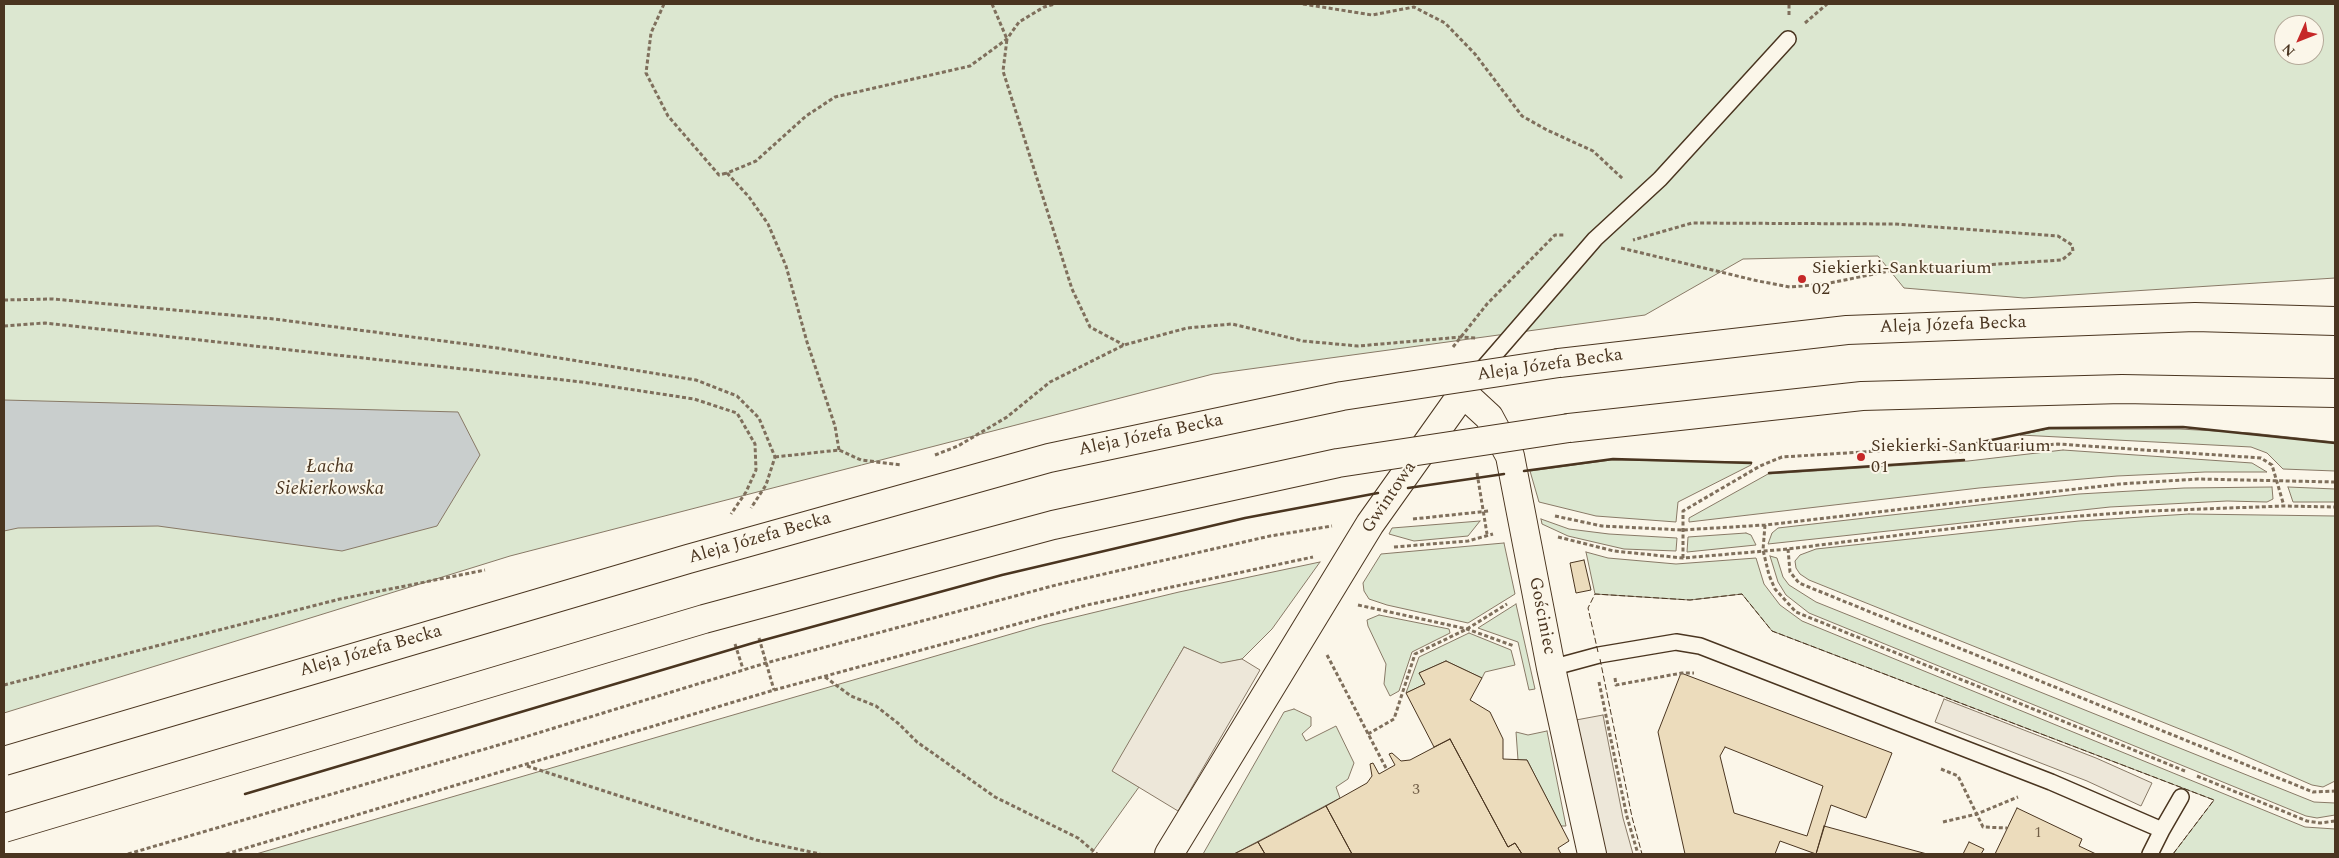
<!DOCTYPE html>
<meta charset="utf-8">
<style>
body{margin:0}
#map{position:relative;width:2339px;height:858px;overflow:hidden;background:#fbf6e9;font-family:Spectral,serif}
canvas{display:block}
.frame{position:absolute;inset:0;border:5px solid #4a3520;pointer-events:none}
.north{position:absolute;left:2274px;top:15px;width:50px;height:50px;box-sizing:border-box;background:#fbf6e9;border:1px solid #b4a999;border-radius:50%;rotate:226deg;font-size:14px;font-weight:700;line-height:20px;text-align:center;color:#4a3520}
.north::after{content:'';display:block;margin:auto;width:18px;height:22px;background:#c62828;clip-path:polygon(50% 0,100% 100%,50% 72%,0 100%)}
</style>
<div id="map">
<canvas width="2339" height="858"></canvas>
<div class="frame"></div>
<div class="north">N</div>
</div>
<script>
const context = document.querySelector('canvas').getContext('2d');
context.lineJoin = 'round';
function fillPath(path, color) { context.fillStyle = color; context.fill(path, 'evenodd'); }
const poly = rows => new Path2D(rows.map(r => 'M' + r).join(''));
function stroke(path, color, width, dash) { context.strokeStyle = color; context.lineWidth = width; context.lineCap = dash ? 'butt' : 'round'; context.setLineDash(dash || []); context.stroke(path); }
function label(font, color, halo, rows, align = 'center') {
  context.font = font + ' Spectral,serif'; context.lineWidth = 4; context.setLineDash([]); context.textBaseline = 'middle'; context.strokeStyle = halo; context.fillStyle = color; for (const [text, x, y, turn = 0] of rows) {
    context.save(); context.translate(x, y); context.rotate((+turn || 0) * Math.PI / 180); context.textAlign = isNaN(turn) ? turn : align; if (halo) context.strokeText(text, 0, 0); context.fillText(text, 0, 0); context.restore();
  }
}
const green = poly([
 [4,4,2335,4,2335,278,2024,298,1904,288,1878,256,1743,259,1645,315,1213,374,510,556,4,713,4,4],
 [2284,25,2314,25,2314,55,2284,55,2284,25],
 [2048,429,2180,429,2251,433,2335,442,2335,471,2283,469,2267,453,2251,447,2020,435,2048,429],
 [2063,450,2252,463,2267,472,2205,472,2117,476,1979,488,1689,522,1689,518,1768,474,1968,461,2063,450],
 [1611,460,1752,462,1751,465,1678,502,1676,522,1596,516,1539,502,1530,471,1611,460],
 [2272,487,2273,499,2267,502,2227,501,2110,507,1768,544,1772,533,1778,528,1996,503,2079,494,2184,488,2272,487],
 [2288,487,2335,489,2335,502,2293,502,2288,487],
 [2189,514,2335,516,2335,781,2323,787,2312,785,2227,748,1809,580,1800,574,1796,568,1795,561,1800,555,1816,549,2079,521,2189,514],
 [1541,519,1569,529,1609,534,1677,538,1676,551,1624,549,1598,543,1568,536,1542,524,1541,519],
 [1480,521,1468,536,1414,541,1389,534,1392,528,1480,521],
 [1746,533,1751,535,1756,545,1687,552,1688,537,1746,533],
 [1504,543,1515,594,1468,623,1387,605,1369,599,1364,591,1363,583,1381,554,1504,543],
 [1586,552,1608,558,1676,564,1756,558,1764,584,1780,605,1802,621,2305,827,2335,829,2335,854,2173,854,2214,800,1772,631,1742,594,1690,600,1595,594,1586,552],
 [1770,556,1777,558,1783,577,1789,585,1816,602,2314,802,2335,803,2335,815,2317,818,2306,816,1809,613,1786,595,1778,582,1770,556],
 [1320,562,1272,629,1242,659,1221,664,1184,647,1113,771,1139,787,1091,854,256,854,1042,625,1179,592,1320,562],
 [1516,604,1535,689,1529,690,1518,642,1478,628,1516,604],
 [1379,615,1449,629,1450,633,1412,652,1399,691,1390,696,1384,684,1386,664,1368,626,1367,620,1379,615],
 [1469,633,1511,650,1515,665,1485,672,1482,678,1446,661,1419,673,1425,684,1406,693,1419,657,1469,633],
 [1294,709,1311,717,1311,726,1302,734,1306,741,1336,726,1354,763,1348,779,1336,787,1340,798,1234,854,1203,854,1284,712,1294,709],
 [1547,731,1566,826,1561,826,1527,760,1518,760,1516,732,1528,735,1547,731]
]);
fillPath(green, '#dce7d0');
stroke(green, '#887966', 1);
const parking = poly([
 [1184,647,1221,663,1242,659,1260,670,1178,811,1112,771,1184,647],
 [1944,699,2096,758,2152,783,2141,806,2087,781,1935,722,1944,699],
 [1603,715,1623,818,1633,854,1606,854,1596,819,1576,720,1603,715]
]);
fillPath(parking, '#ede7d9');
stroke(parking, '#887966', 1);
const water = poly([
 [4,400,458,412,480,455,437,526,342,551,158,526,18,528,4,531,4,400]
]);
fillPath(water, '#c9cecd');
stroke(water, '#887966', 1);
const building = poly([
 [1584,560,1591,590,1576,593,1570,563,1584,560],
 [1446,661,1482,678,1470,700,1490,712,1503,739,1503,759,1527,760,1569,841,1558,848,1561,854,1522,854,1515,843,1508,847,1450,739,1434,747,1406,693,1425,684,1419,673,1446,661],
 [1681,673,1892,753,1866,818,1831,805,1816,854,1780,841,1775,854,1685,854,1658,732,1681,673],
 [1725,747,1823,786,1807,836,1734,813,1720,756,1725,747],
 [1450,739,1508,847,1515,843,1522,854,1352,854,1326,806,1367,783,1372,776,1370,764,1373,763,1379,774,1395,765,1389,754,1392,753,1401,761,1410,760,1450,739],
 [1326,806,1352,854,1265,854,1258,842,1326,806],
 [2017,808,2082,839,2079,846,2096,854,1995,854,2017,808],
 [1824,826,1927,854,1816,854,1824,826],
 [1258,842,1265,854,1234,854,1258,842],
 [1969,842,1984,849,1981,854,1963,854,1969,842]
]);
fillPath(building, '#ecdcbc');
stroke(building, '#4a3520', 1);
const lane = poly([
 [1478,374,1595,239,1660,179,1788,39],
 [1551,668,1599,655,1676,642,1700,646,2051,782,2162,830,2150,854],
 [2162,830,2181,797]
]);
const street = poly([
 [1169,854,1370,524,1463,393,1489,417,1510,456,1551,668,1592,854]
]);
const primary = poly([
 [1559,363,1847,330,2195,317,2335,321],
 [1569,428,1862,396,2122,389,2335,393]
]);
stroke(lane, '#4a3520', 18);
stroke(street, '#4a3520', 30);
stroke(primary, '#4a3520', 30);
stroke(poly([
 [664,4,651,33,646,73,668,116,719,175,727,173],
 [992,4,1007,39,1003,71,1072,289,1090,327,1124,345],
 [1303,4,1372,15,1414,7,1445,23,1475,54,1522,116,1547,130,1593,151,1623,179],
 [1789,15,1789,4],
 [1805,23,1827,4],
 [1621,248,1758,281,1790,287,1825,284,1889,271,2062,260,2073,251,2072,245,2058,236,1895,224,1692,223,1633,240],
 [4,300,53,299,274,319,497,348,696,380,737,396,759,418,775,457,766,485,751,508],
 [4,326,45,323,582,382,694,399,737,413,755,444,756,470,746,492,731,514],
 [1453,347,1487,304,1555,235,1565,235],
 [839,450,835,426,807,342,786,266,768,224,749,197,727,173,756,161,806,116,835,97,970,66,1007,39,1019,22,1044,7,1055,4],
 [935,455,958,446,1007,417,1050,382,1124,345,1187,328,1232,324,1303,341,1358,346,1461,337,1476,338],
 [775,457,839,450,861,460,901,465],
 [1477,473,1487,534],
 [1555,516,1602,526,1682,530,1765,525,2120,484,2198,479,2335,482],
 [1413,519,1489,511],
 [1765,525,1763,550,1769,575,1775,589,1796,612,2185,771],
 [1558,537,1614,551,1683,558,1788,549,2012,521,2148,511,2284,506,2335,507],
 [1394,547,1468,541,1493,534],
 [1788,549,1790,572,1799,583,2313,792,2335,791],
 [1683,558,1683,511,1760,466,1782,457,1942,447,1957,452,2058,444,2261,458,2272,465,2284,506],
 [1358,605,1467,629,1514,646],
 [759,638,774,690],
 [735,644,743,669],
 [1327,655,1387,770],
 [825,677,851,696,876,706,899,724,917,742,995,797,1078,838,1097,854],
 [1615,678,1616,685,1682,673,1694,673],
 [1599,682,1627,817,1638,854],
 [4,685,340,599,485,570],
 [1368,734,1394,719,1415,654,1467,629,1507,604],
 [527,766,756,840,820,854],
 [1941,769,1958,776,1983,827,2007,828],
 [2197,776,2307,821,2320,823,2335,821],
 [1943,822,1977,814,2018,797],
 [128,854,502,744,766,663,1056,585,1270,536,1332,526],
 [226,854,774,690,1087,605,1313,557]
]), '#7f6f5c', 3, [4, 2.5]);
stroke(lane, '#fbf6e9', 15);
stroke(street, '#fbf6e9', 28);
stroke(primary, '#fbf6e9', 28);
const primaryBridge = poly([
 [4,761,688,559,1049,458,1342,396,1559,363],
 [4,828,704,619,1053,525,1338,463,1569,428]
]);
stroke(primaryBridge, '#4a3520', 30, []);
stroke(primaryBridge, '#fbf6e9', 28);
stroke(poly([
 [1598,652,1588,608,1595,594,1690,600,1742,594,1772,631,2214,800,2173,854],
 [1600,659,1632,817,1642,854]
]), '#4a3520', 1, [6, 2.5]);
stroke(poly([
 [1963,446,2049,428,2183,427,2335,443],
 [1524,471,1613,459,1751,463],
 [1769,473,1964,460],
 [1408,488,1504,474],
 [245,794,753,643,1002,575,1245,518,1378,493]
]), '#4a3520', 2.5);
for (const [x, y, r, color] of [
 [1802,279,5,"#c62828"],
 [1861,457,5,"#c62828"]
]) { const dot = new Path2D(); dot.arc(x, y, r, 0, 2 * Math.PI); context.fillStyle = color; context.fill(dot); stroke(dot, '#fbf6e9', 2); }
label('15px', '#725f47', null, [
 ["3",1416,791],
 ["1",2038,834]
]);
label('18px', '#4a3520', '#fbf6e9', [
 ["Siekierki-Sanktuarium",1812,269],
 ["02",1812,290],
 ["Siekierki-Sanktuarium",1871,447],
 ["01",1871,468]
], 'left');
label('18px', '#4a3520', '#fbf6e9', [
 ["Aleja Józefa Becka",1953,326,-2],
 ["Aleja Józefa Becka",1550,366,-8],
 ["Aleja Józefa Becka",1151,436,-12],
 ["Gwintowa",1390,498,-56],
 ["Aleja Józefa Becka",760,539,-16],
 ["Gościniec",1541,616,79],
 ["Aleja Józefa Becka",371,652,-16]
]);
label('italic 19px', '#4a3520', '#fbf6e9', [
 ["Łacha",330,468],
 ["Siekierkowska",330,490]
]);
</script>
